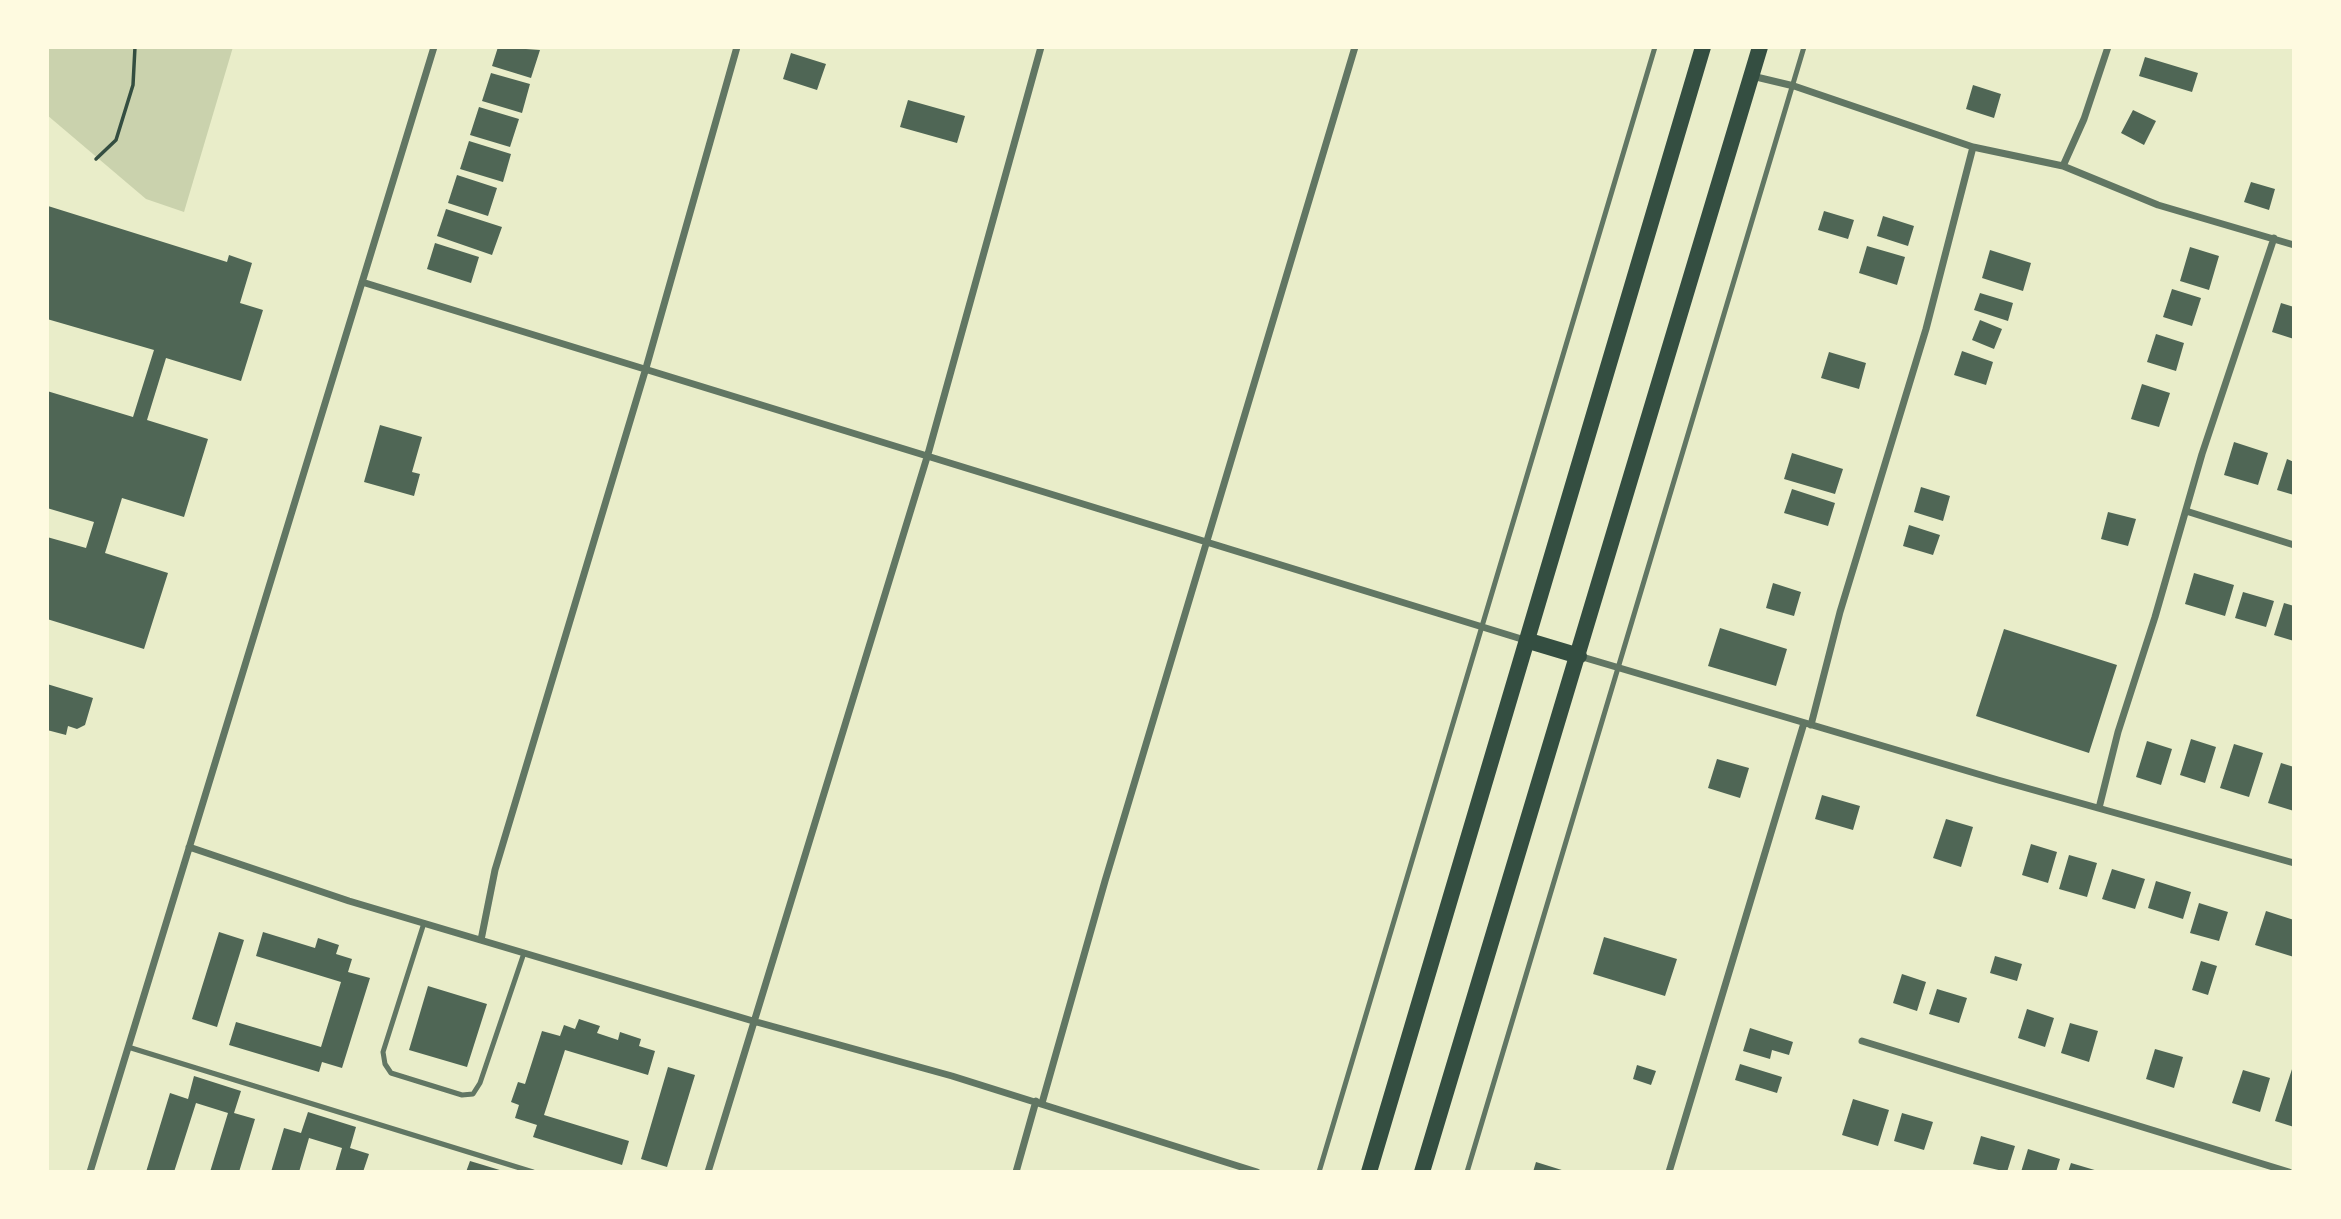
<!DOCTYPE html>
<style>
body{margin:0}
#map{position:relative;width:2341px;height:1219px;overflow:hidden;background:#e9edc9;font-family:Roboto,sans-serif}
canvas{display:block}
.frame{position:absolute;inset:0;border:49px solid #fefae0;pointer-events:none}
</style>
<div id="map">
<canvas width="2341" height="1219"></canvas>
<div class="frame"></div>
</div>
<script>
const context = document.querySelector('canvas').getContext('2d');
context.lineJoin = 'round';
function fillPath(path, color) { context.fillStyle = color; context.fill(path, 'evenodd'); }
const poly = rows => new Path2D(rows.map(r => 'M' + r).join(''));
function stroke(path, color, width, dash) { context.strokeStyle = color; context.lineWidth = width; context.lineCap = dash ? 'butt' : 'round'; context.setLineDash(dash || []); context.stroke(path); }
fillPath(poly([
 [47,47,233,47,184,212,146,199,47,115]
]), '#cad2ad');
fillPath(poly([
 [498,47,540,50,531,78,492,66],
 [791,53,826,64,817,90,783,79],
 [2145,57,2198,73,2192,92,2139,76],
 [491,73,530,84,522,113,482,101],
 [1973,85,2001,94,1994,118,1966,109],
 [908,100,965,116,957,143,900,127],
 [479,107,519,119,510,147,470,135],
 [2133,110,2156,121,2144,145,2121,133],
 [469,141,511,154,503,182,460,169],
 [457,175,497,188,488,216,448,203],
 [2251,182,2275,189,2269,210,2244,202],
 [48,206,227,262,229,255,252,263,240,303,263,310,241,381,166,358,147,420,208,439,184,517,122,498,105,553,168,573,144,649,47,619,47,537,86,548,94,522,47,508,47,391,133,417,154,350,47,319],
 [446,209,502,227,492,255,437,236],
 [1824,211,1854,220,1848,239,1818,230],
 [1883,216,1914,226,1908,246,1877,236],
 [435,243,479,257,471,283,427,269],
 [1867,246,1905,257,1897,285,1859,273],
 [2190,247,2219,256,2209,290,2180,281],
 [1990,250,2031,263,2023,291,1982,278],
 [2172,289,2201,298,2192,326,2163,317],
 [1980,293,2013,303,2008,321,1974,310],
 [2281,303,2294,307,2294,339,2272,332],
 [1980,320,2002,329,1994,349,1972,340],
 [2156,334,2184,343,2176,371,2147,362],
 [1962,351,1993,362,1986,385,1954,375],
 [1829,352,1866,363,1859,389,1821,378],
 [2142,384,2170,393,2159,427,2131,419],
 [380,425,422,437,412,472,420,474,414,496,364,482],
 [2234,442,2268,453,2258,485,2224,475],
 [1792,453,1843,469,1835,494,1784,479],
 [2287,459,2294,462,2294,495,2277,490],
 [1921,487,1950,496,1943,521,1914,512],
 [1792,489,1835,503,1828,526,1784,513],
 [2108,512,2136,519,2128,546,2101,539],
 [1909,525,1940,535,1933,555,1903,546],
 [2194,573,2234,585,2225,616,2185,604],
 [1773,583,1801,592,1794,616,1766,608],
 [2243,592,2274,601,2266,627,2235,618],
 [2284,603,2294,606,2294,641,2274,635],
 [1720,628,1787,649,1776,686,1708,666],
 [2004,629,2117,665,2089,753,1976,716],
 [47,684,93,698,85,725,77,729,68,726,66,735,47,730],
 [2191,739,2216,747,2205,783,2180,775],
 [2147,741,2172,749,2161,785,2136,777],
 [2234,744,2263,753,2249,797,2220,788],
 [1717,759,1749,768,1740,798,1708,788],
 [2281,763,2294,767,2294,811,2268,803],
 [1822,795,1860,806,1853,830,1815,819],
 [1946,819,1973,827,1961,867,1933,858],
 [2031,844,2057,852,2048,883,2022,875],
 [2069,855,2097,863,2087,897,2059,889],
 [2112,869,2145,879,2135,909,2102,899],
 [2156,881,2191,892,2183,919,2148,908],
 [2199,903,2228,912,2219,941,2190,933],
 [2266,911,2294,920,2294,957,2255,945],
 [219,932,244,940,217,1027,192,1019],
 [263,932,315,948,318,938,339,945,336,954,352,959,348,972,370,978,342,1068,322,1062,319,1072,229,1045,236,1022,321,1047,341,982,256,956],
 [1604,937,1677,959,1665,996,1593,974],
 [1995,956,2022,964,2017,981,1990,973],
 [2201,961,2217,966,2208,995,2192,990],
 [1902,974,1926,982,1917,1011,1893,1003],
 [428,986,487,1004,467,1067,409,1050],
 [1937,989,1967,998,1959,1023,1929,1014],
 [2027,1009,2054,1018,2045,1047,2018,1038],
 [579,1019,600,1026,597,1033,618,1040,620,1032,641,1039,639,1046,655,1051,648,1075,565,1050,544,1115,629,1141,622,1165,533,1137,537,1125,515,1118,519,1105,511,1102,518,1082,525,1084,542,1031,560,1036,564,1025,575,1029],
 [2070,1023,2098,1031,2089,1062,2061,1053],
 [1750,1028,1793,1042,1789,1055,1772,1050,1770,1059,1743,1051],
 [2155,1049,2183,1057,2174,1088,2146,1079],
 [2294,1063,2294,1127,2275,1121],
 [1740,1064,1782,1077,1777,1093,1735,1080],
 [1637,1065,1656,1071,1651,1085,1633,1079],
 [668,1067,695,1075,667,1167,641,1159],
 [2243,1070,2270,1078,2260,1112,2232,1103],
 [194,1076,241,1091,234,1113,255,1119,239,1172,210,1172,228,1113,196,1103,174,1172,146,1172,170,1093,188,1099],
 [1853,1099,1889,1110,1878,1146,1842,1135],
 [308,1112,356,1127,350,1148,369,1154,363,1172,335,1172,342,1148,309,1138,299,1172,271,1172,284,1128,301,1133],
 [1902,1113,1933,1122,1924,1150,1894,1141],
 [1981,1136,2015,1146,2007,1172,1973,1164],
 [2028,1149,2060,1159,2056,1172,2021,1172],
 [470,1161,503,1171,503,1172,466,1172],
 [1536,1162,1565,1171,1565,1172,1533,1172],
 [2071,1163,2098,1171,2098,1172,2068,1172]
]), '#4f6655');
stroke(poly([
 [96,159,116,140,133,85,135,47]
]), '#344e41', 3.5);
stroke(poly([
 [424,923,383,1052,385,1064,391,1073,462,1095,473,1094,480,1083,524,953],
 [128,1047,533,1172],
 [1319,1172,1655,47],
 [1467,1172,1804,47]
]), '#617663', 5);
stroke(poly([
 [1752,76,1794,86,1973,147,2063,166,2158,205,2294,245],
 [2063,166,2084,119,2108,47],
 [362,282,1528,641],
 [2186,511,2294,545],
 [1579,656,1998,780,2294,863],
 [1811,725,1840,612,1926,329,1973,147],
 [2099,808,2118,732,2155,617,2202,454,2274,238],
 [189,847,349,901,753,1021,952,1076,1257,1172],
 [481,940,495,870,646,368,737,47],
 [1862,1041,2289,1172],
 [1042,1103,1105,881,1355,47],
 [90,1172,434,47],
 [708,1172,928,454,1041,47],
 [1016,1172,1036,1101],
 [1669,1172,1804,723]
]), '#617663', 7);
stroke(poly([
 [1529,641,1579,656],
 [1369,1172,1703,47],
 [1422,1172,1760,47]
]), '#344e41', 16);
</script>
